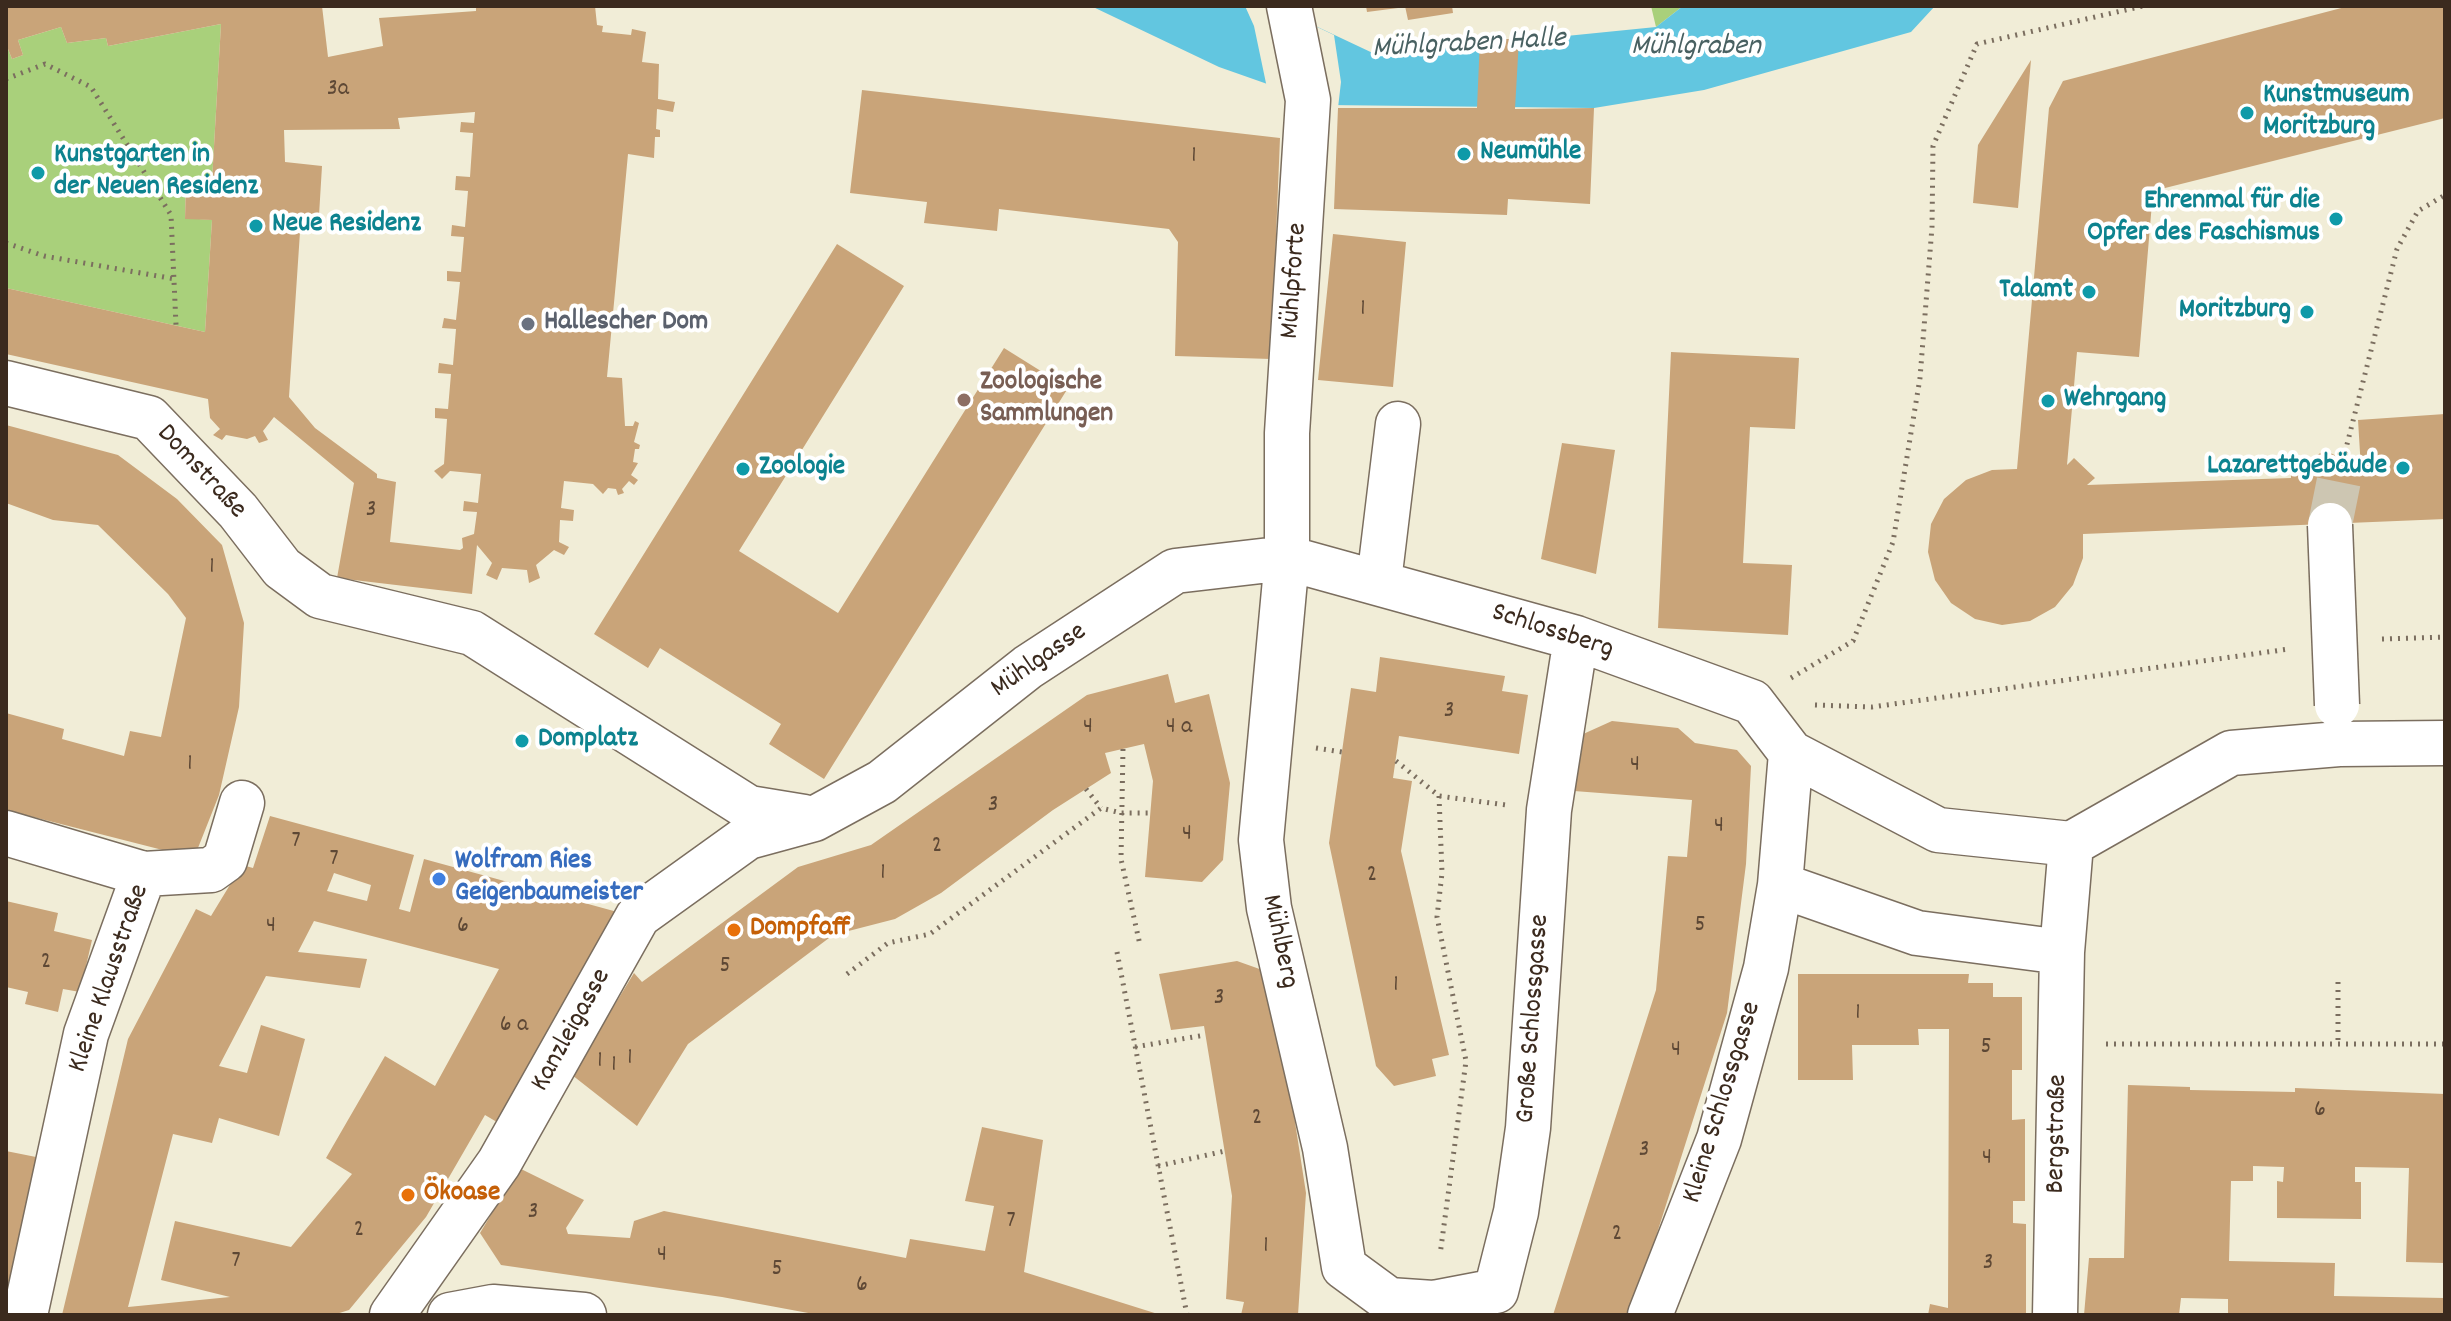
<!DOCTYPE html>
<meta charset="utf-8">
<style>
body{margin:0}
#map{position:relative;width:2451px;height:1321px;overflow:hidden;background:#f1edd7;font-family:Dekko,sans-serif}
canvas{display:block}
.frame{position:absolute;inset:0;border:8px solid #3b2a1e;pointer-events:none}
</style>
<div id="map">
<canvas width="2451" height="1321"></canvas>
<div class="frame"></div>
</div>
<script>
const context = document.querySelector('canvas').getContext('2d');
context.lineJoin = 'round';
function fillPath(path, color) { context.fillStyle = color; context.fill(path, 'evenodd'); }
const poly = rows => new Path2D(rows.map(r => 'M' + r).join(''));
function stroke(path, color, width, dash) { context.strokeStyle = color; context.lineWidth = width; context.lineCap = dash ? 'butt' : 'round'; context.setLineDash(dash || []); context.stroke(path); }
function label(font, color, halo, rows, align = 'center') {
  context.font = font + ' Dekko,sans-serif'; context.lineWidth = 8; context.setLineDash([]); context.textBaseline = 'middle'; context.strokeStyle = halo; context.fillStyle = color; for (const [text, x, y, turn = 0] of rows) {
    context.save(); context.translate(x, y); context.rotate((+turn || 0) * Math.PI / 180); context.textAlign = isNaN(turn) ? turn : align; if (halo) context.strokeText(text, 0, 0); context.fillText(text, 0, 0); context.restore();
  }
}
fillPath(poly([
 [1651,6,1683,6,1656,27],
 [221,24,212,181,186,181,185,218,212,220,205,332,6,288,6,44,12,59,23,55,18,40,61,27,67,43,106,38,108,46]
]), '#a9d07b');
fillPath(poly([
 [1091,6,1273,6,1377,55,1656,27,1683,6,1935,6,1911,32,1704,90,1594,108,1327,105,1219,67]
]), '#62c6e0');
fillPath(poly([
 [1245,6,1273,6,1334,35,1341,82,1338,108,1267,88,1254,26]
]), '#f1edd7');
fillPath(poly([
 [6,6,322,6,328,57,383,46,379,18,476,11,476,6,595,6,597,25,603,26,602,32,631,35,632,29,646,32,642,62,659,64,658,99,675,102,673,112,657,109,656,129,660,130,660,137,655,137,654,158,628,154,607,377,622,378,625,426,633,426,635,421,639,423,634,442,640,445,639,449,635,449,633,462,638,463,631,475,638,480,634,485,629,481,622,489,624,493,618,495,616,489,608,488,603,494,593,484,564,481,561,508,574,510,573,521,560,520,559,542,569,547,564,555,554,550,536,565,540,578,529,583,527,570,502,568,497,580,486,575,492,563,477,545,472,594,337,578,354,483,274,417,263,431,268,440,259,443,255,436,247,439,226,435,222,440,213,435,220,429,210,418,208,399,6,354,6,288,205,332,212,220,185,219,186,180,212,181,221,24,108,46,106,38,67,43,61,27,18,40,23,55,12,59,6,44],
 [475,112,474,123,461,122,460,132,473,133,470,177,456,176,455,190,468,191,465,227,452,225,451,236,464,237,461,272,447,271,447,281,460,282,456,320,444,318,442,328,456,329,453,365,439,363,438,373,451,374,448,409,435,408,435,418,447,419,444,464,434,471,442,479,450,471,481,474,478,503,464,501,463,511,477,512,474,534,462,538,463,548,460,550,390,542,396,482,377,478,377,474,315,428,289,397,300,232,318,232,322,166,285,162,284,130,400,129,398,118],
 [1366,6,1398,6,1398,8,1367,12],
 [1405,6,1452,6,1453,13,1408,20],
 [2349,6,2445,6,2445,118,2153,191,2139,357,2077,352,2067,465,2074,458,2095,478,2087,485,2291,478,2291,472,2325,450,2361,469,2358,420,2445,414,2445,519,2083,534,2083,558,2073,585,2055,607,2030,621,2002,625,1975,619,1951,603,1935,580,1928,552,1931,524,1944,499,1966,480,1992,470,2017,469,2049,108,2063,81],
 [1480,39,1519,39,1515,109,1594,108,1590,204,1508,199,1507,215,1334,209,1338,108,1477,108],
 [2031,60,2018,208,1973,203,1978,145],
 [862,90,1280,138,1271,359,1175,356,1178,242,1169,229,999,209,997,231,924,223,927,202,850,193],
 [1333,234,1406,242,1393,387,1318,380],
 [837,244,904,286,739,551,838,613,1004,348,1068,388,824,779,769,744,781,724,660,648,648,668,594,634],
 [1671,352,1799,358,1795,429,1750,427,1743,563,1792,565,1788,635,1658,628],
 [6,425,118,455,177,499,222,545,244,623,239,707,219,795,194,858,6,810,6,713,64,729,62,739,124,756,130,731,161,737,186,618,168,594,98,525,53,520,6,503],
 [1562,443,1615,450,1596,574,1541,559],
 [1380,657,1505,676,1502,691,1528,695,1519,754,1399,736,1393,778,1412,781,1401,851,1449,1055,1432,1059,1436,1076,1394,1086,1376,1066,1329,843,1351,688,1376,692],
 [1168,674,1175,703,1209,694,1230,783,1223,860,1202,882,1145,877,1153,781,1144,744,1105,753,1111,773,1053,810,941,893,895,919,833,935,688,1044,637,1126,572,1075,634,973,642,982,798,867,871,845,1087,695],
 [1612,721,1678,728,1695,743,1737,750,1751,766,1746,864,1727,1013,1631,1315,1553,1315,1656,990,1668,856,1687,857,1692,800,1574,791,1581,735],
 [270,816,414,855,399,909,410,912,424,859,621,913,507,1128,485,1115,426,1217,349,1310,333,1315,62,1315,128,1039,196,909,211,916,242,865,253,868],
 [334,873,371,885,367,901,327,891],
 [314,921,499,969,435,1086,385,1056,326,1158,352,1174,291,1247,175,1221,161,1280,230,1297,128,1307,173,1134,212,1143,219,1118,279,1136,305,1039,261,1025,247,1073,219,1066,266,976,360,988,367,959,298,952],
 [6,901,58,913,54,931,92,940,80,992,63,989,58,1012,25,1004,28,992,6,987],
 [1237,961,1268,972,1288,1077,1306,1193,1298,1315,1241,1315,1244,1302,1226,1299,1232,1196,1204,1026,1171,1030,1159,974],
 [1798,974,1969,974,1968,983,1993,983,1993,997,2022,997,2022,1070,2012,1070,2012,1120,2025,1119,2025,1201,2013,1201,2013,1223,2026,1224,2026,1315,1928,1315,1930,1304,1948,1308,1949,1029,1918,1029,1919,1045,1852,1045,1853,1080,1798,1080],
 [2128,1085,2190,1087,2190,1090,2295,1092,2295,1088,2445,1094,2445,1263,2406,1262,2409,1168,2355,1167,2355,1182,2361,1182,2361,1219,2277,1218,2277,1181,2283,1182,2284,1167,2253,1166,2253,1181,2231,1181,2229,1261,2335,1263,2334,1296,2445,1298,2445,1315,2228,1315,2228,1299,2181,1298,2179,1315,2084,1315,2089,1258,2124,1258],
 [982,1127,1043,1140,1024,1272,1161,1315,819,1315,722,1297,501,1265,480,1233,519,1168,584,1200,566,1228,568,1234,630,1238,634,1221,664,1211,906,1258,910,1239,985,1251,994,1206,965,1201],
 [6,1151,41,1158,6,1315]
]), '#c9a479');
stroke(poly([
 [2330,525,2343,460]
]), '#cdc6b2', 44, [44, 22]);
const minor = poly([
 [1289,6,1308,100,1287,433,1287,558,1261,840,1269,908,1325,1148,1344,1267,1389,1300,1433,1303,1496,1291,1516,1212,1528,1128,1549,810,1576,638],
 [6,383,149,418,238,511,282,568,320,596,472,633,749,808,804,817],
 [1379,581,1398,424],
 [6,833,144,874,211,870,225,860,242,803],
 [1780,885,1917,933,2062,952,2071,844],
 [25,1315,86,1034,144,874],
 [392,1315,499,1163,638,916,748,837,814,819,882,782,1028,667,1175,571,1287,558,1576,638,1752,702,1791,753,1938,830,2071,844,2231,753,2339,744,2445,743],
 [450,1315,493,1307,584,1315],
 [1650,1315,1719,1139,1766,968,1780,885,1791,753],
 [2055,1315,2062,952]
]);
stroke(minor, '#7b6e5f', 47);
stroke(poly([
 [6,79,45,64,91,87,171,215,176,325],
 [6,243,44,256,175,279],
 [2343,460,2397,249,2418,211,2445,195],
 [2382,639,2445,637],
 [1791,678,1853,641,1893,542,1920,378,1932,227,1933,146,1977,44,2143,6],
 [1815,705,1872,707,2289,649],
 [1316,748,1342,752],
 [1123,749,1121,859,1140,945],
 [1396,761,1439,796,1506,805],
 [1086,789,1101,808],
 [1439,796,1442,873,1437,917,1466,1061,1440,1255],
 [1117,952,1187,1315],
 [847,974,888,943,930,934,1101,808,1121,813,1151,813],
 [2338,982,2338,1044],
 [2106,1044,2445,1044],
 [1135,1047,1205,1035],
 [1158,1166,1225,1151]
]), '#7b6e5f', 5, [2, 6]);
stroke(minor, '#fff', 44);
const minorBridge = poly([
 [2330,525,2337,705]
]);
stroke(minorBridge, '#7b6e5f', 47, []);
stroke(minorBridge, '#fff', 44);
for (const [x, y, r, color] of [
 [2247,113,8,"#0f9aa8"],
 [1464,154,8,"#0f9aa8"],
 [38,173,8,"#0f9aa8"],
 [2336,219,8,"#0f9aa8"],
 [256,226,8,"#0f9aa8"],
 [2089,292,8,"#0f9aa8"],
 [2307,312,8,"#0f9aa8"],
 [528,324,8,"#6b7280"],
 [964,400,8,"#8d6e63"],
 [2048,401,8,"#0f9aa8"],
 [2403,468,8,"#0f9aa8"],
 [743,469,8,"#0f9aa8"],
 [522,741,8,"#0f9aa8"],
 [439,879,8,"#3f7fe0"],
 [734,930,8,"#e8710a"],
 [408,1195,8,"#e8710a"]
]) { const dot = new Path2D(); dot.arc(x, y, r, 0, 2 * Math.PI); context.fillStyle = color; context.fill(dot); stroke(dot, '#fff', 3); }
label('24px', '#5e4835', null, [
 ["3a",338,91],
 ["1",1194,158],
 ["1",1363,311],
 ["3",371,512],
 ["1",212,569],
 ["3",1449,713],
 ["4",1088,729],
 ["4 a",1179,729],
 ["1",190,766],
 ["4",1635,767],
 ["3",993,807],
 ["4",1719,828],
 ["4",1187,836],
 ["7",296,843],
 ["2",937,848],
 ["7",334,861],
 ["1",883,875],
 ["2",1372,877],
 ["5",1700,927],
 ["4",271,928],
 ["6",463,928],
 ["2",46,964],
 ["5",725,968],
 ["1",1396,987],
 ["3",1219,1000],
 ["1",1858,1015],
 ["6 a",514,1027],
 ["5",1986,1049],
 ["4",1676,1052],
 ["1",630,1060],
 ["1",600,1063],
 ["1",614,1067],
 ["6",2320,1112],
 ["2",1257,1120],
 ["3",1644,1152],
 ["4",1987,1160],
 ["3",533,1214],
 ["7",1011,1223],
 ["2",359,1232],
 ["2",1617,1236],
 ["1",1266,1248],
 ["4",662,1257],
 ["7",236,1263],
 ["3",1988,1265],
 ["5",777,1271],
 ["6",862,1287]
]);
label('bold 28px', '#0d838f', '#fff', [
 ["Kunstmuseum",2263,97],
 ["Moritzburg",2263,129],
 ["Neumühle",1480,154],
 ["Kunstgarten in",54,157],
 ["der Neuen Residenz",54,189],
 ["Ehrenmal für die",2320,203,"right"],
 ["Opfer des Faschismus",2320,235,"right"],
 ["Neue Residenz",272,226],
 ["Talamt",2073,292,"right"],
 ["Moritzburg",2291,312,"right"],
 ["Wehrgang",2064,401],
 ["Lazarettgebäude",2387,468,"right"],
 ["Zoologie",759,469],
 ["Domplatz",538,741]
], 'left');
label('28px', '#3b2a1e', '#fff', [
 ["Mühlpforte",1296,281,-86],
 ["Domstraße",200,473,47],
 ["Schlossberg",1552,633,18],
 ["Mühlgasse",1040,662,-35],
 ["Mühlberg",1278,942,78],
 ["Kleine Klausstraße",111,979,-71],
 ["Große Schlossgasse",1535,1019,-86],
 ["Kanzleigasse",573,1031,-61],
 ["Kleine Schlossgasse",1724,1103,-73],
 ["Bergstraße",2059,1134,-89]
]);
label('bold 28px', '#5b616d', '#fff', [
 ["Hallescher Dom",544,324]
], 'left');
label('bold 28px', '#785e54', '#fff', [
 ["Zoologische",980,384],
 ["Sammlungen",980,416]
], 'left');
label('bold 28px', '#366cbe', '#fff', [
 ["Wolfram Ries",455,863],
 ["Geigenbaumeister",455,895]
], 'left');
label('bold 28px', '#c56008', '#fff', [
 ["Dompfaff",750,930],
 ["Ökoase",424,1195]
], 'left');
label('italic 30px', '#496162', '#fff', [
 ["Mühlgraben Halle",1469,46,-3],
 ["Mühlgraben",1696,49]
]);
</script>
